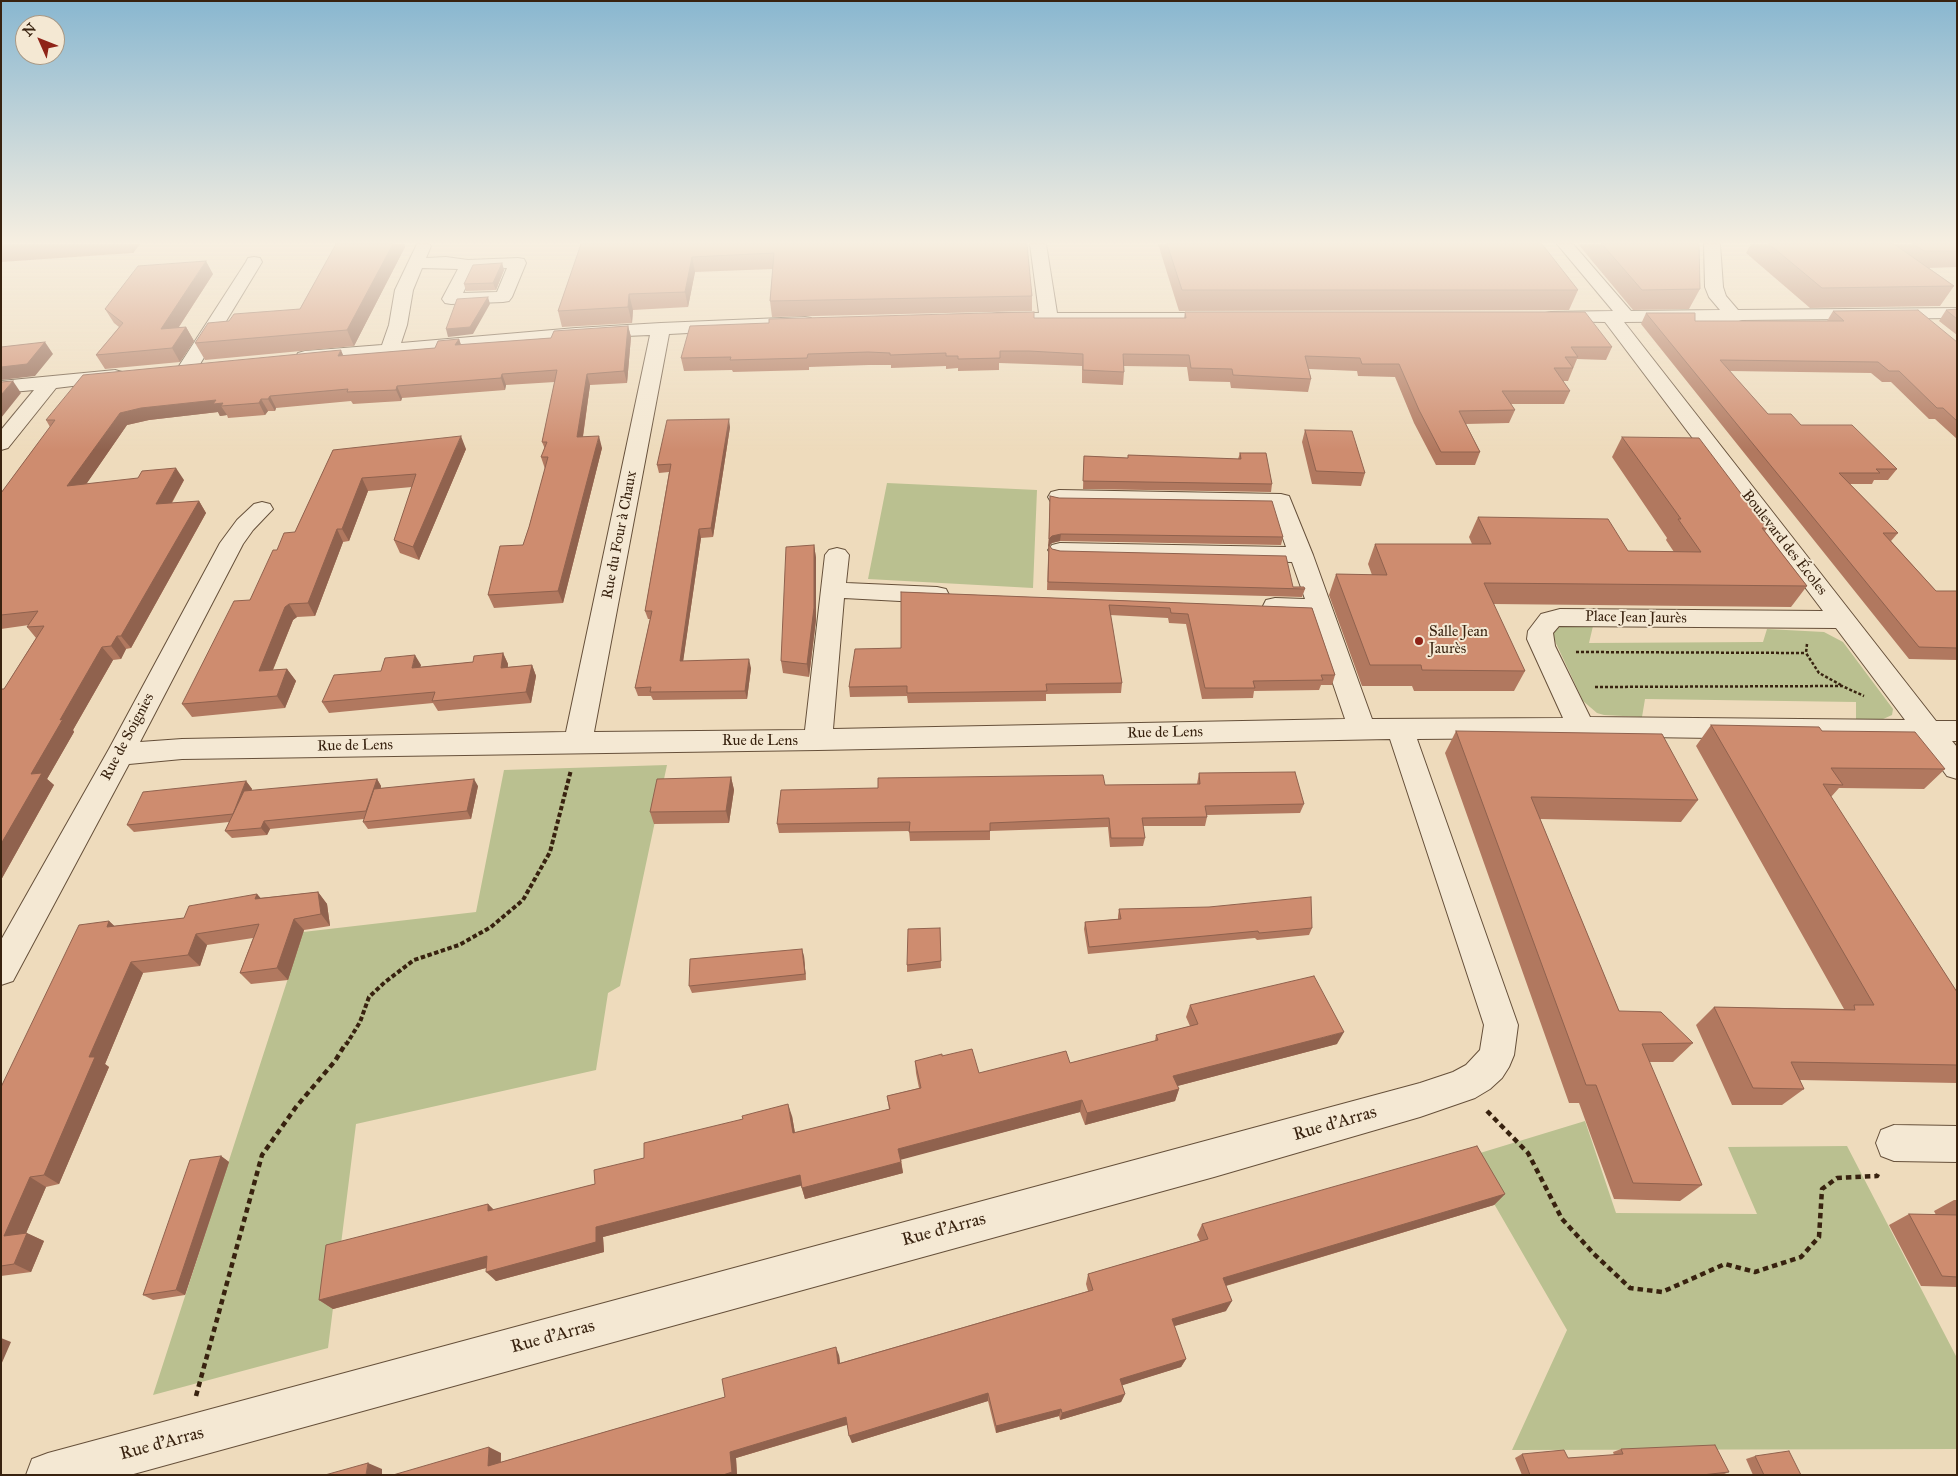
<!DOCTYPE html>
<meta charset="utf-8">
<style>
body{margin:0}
#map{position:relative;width:1958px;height:1476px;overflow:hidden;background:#eedbbc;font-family:"IM FELL Great Primer",serif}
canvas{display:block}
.frame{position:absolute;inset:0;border:2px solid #38220f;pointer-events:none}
.north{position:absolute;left:15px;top:15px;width:50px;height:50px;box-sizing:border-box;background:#f4e8d3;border:1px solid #a99985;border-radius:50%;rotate:314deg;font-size:14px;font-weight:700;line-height:20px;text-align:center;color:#38220f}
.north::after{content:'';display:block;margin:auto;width:18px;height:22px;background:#8f2418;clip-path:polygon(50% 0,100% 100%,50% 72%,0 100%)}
</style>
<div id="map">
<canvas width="1958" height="1476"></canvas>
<div class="frame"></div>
<div class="north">N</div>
</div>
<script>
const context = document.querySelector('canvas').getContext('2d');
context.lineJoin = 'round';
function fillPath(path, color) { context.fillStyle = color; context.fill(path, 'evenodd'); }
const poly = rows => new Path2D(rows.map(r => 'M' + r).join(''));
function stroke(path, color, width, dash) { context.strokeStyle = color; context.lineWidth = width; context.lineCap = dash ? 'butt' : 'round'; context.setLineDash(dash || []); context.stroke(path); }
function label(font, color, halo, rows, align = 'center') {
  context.font = font + ' "IM FELL Great Primer",serif'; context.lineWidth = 4; context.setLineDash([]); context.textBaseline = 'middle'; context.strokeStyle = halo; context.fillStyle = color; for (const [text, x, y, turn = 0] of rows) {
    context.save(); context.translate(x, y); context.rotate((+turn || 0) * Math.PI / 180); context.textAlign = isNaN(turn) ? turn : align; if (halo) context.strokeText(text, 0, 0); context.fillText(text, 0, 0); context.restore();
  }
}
fillPath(poly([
 [887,483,1037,490,1033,588,868,579],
 [1564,626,1593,626,1589,643,1763,642,1767,629,1824,632,1843,642,1893,709,1892,715,1881,720,1856,720,1856,702,1645,699,1642,717,1604,715,1597,713,1583,701,1553,637,1553,633,1557,628],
 [667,765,620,986,608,993,596,1070,356,1124,328,1348,153,1395,303,932,476,912,504,770],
 [1585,1121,1616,1213,1757,1214,1728,1147,1847,1146,1957,1358,1957,1449,1512,1450,1567,1330,1467,1157]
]), '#bac090');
const minor = poly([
 [417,244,429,244,431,246,426,258,446,257,468,260,518,258,524,259,526,263,512,297,509,301,503,302,451,304,445,303,442,299,458,269,422,268,413,290,407,325,401,343,576,328,661,323,805,317,811,318,814,322,811,326,805,327,669,334,594,732,805,730,825,555,829,550,837,548,845,550,849,555,846,583,937,587,946,589,949,595,946,601,937,603,844,598,833,729,1345,719,1310,616,1275,614,1266,612,1263,606,1266,600,1275,598,1305,599,1292,562,1060,557,1052,555,1048,550,1052,545,1060,543,1286,547,1272,507,1059,504,1051,502,1048,497,1051,492,1059,490,1281,494,1289,496,1313,555,1372,719,1563,718,1527,639,1528,631,1541,614,1560,609,1823,611,1605,322,1545,321,1542,317,1545,313,1551,312,1613,311,1557,244,1573,244,1631,311,1720,310,1709,297,1705,287,1704,244,1720,244,1723,287,1726,296,1738,310,1957,308,1957,318,1742,320,1735,322,1729,321,1624,322,1936,721,1957,721,1957,741,1952,741,1957,747,1957,779,1947,776,1921,741,1645,737,1417,739,1518,1025,1514,1055,1509,1067,1502,1078,1490,1089,1475,1098,1420,1117,1214,1177,130,1475,26,1475,32,1459,48,1453,1420,1083,1453,1072,1466,1065,1480,1050,1484,1025,1390,739,818,750,182,759,129,764,13,981,1,985,1,940,109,749,220,543,237,520,254,504,262,502,270,504,273,509,253,530,243,544,140,742,182,739,566,732,650,335,576,338,305,363,298,361,296,357,298,353,305,351,382,345,389,325,395,290,417,244],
 [507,268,497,292,463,293,474,270,507,268],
 [1559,626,1836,628,1905,720,1590,717,1555,646,1553,633,1559,626],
 [1030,244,1046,244,1057,313,1220,313,1226,314,1229,318,1226,322,1220,323,998,323,992,322,989,318,992,314,998,313,1039,313,1030,244],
 [254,257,260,258,262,262,197,369,194,373,187,375,180,373,177,369,246,262,248,258,254,257],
 [115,370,122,372,125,376,122,380,56,388,8,448,1,450,1,430,34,390,1,393,1,381,115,370],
 [1894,1125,1957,1126,1957,1162,1894,1161,1881,1156,1876,1143,1881,1130,1894,1125]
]);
stroke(minor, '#66503a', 2);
stroke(poly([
 [1807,644,1806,653,1819,673,1841,685],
 [1576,652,1806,653],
 [1595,687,1842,686,1864,696]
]), '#38220f', 2.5, [3, 2]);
stroke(poly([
 [346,1045,360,1022,369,997,385,982,414,960,459,945,491,927,523,900,550,852,571,770]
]), '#38220f', 4, [4.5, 2.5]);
stroke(poly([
 [1487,1111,1528,1153,1562,1219,1594,1254,1630,1288,1662,1292,1725,1264,1755,1272,1801,1257,1819,1237,1822,1189,1837,1178,1877,1176,1878,1174],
 [196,1396,262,1155,296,1107,335,1061,346,1043]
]), '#38220f', 4.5, [5.5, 4]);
fillPath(minor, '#f4e8d3');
fillPath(poly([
 [1,244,140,244,133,253,1,262],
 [336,244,404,244,405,247,354,346,205,360,195,343,229,321,300,309],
 [581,244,1027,244,1032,296,1032,311,772,317,770,301,773,269,695,272,688,307,633,310,632,323,562,327,558,311],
 [1158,244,1542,244,1578,290,1569,310,1179,311],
 [1578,244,1699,244,1700,289,1689,309,1633,310],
 [1751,244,1957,244,1957,267,1929,268,1954,286,1940,306,1810,308,1746,253],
 [502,263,504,270,496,290,466,291,464,284],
 [213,274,179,327,186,327,194,341,180,362,105,369,96,355,119,327,114,323,105,309],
 [1957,309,1957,335,1939,321,1946,310],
 [1833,311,1957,342,1957,439,1935,419,1929,419,1891,382,1882,382,1871,373,1730,371,1768,414,1801,425,1897,469,1888,480,1874,480,1872,484,1850,484,1898,533,1891,541,1936,591,1957,591,1957,660,1909,659,1641,324,1646,313,1695,321,1827,321],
 [1185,312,1612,347,1606,360,1577,359,1568,381,1563,381,1570,391,1564,404,1511,404,1515,410,1509,423,1466,424,1480,452,1475,465,1436,465,1414,423,1395,377,1358,376,1357,371,1309,369,1311,379,1308,392,1231,388,1230,382,1189,381,1187,367,1124,366,1124,372,1123,385,1082,383,1082,366,1029,364,999,363,999,370,958,371,958,368,946,369,946,366,891,368,891,365,869,365,809,367,809,370,733,372,732,370,684,371,681,358,1034,318,1184,318],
 [628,326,631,337,627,383,590,385,583,437,602,448,563,603,494,608,488,595,523,545,529,527,545,469,541,457,545,449,542,442,555,382,506,385,505,390,402,398,401,401,353,404,351,401,276,408,275,411,268,411,265,415,228,418,227,415,220,416,218,412,149,420,127,425,86,484,184,480,172,503,199,501,206,513,131,648,126,649,121,659,113,660,73,730,74,732,47,779,54,785,1,880,1,689,4,689,36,638,27,627,29,625,1,629,1,493,50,427,46,420,343,356,435,348,459,339,461,345,551,338],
 [730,427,713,537,701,538,683,661,751,668,747,699,653,700,651,696,638,696,635,688,650,619,648,619,645,611,669,472,659,473,657,465],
 [1305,430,1365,473,1361,486,1312,484,1302,442],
 [1622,437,1767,528,1765,531,1807,586,1791,607,1493,604,1525,671,1514,691,1414,691,1412,686,1362,686,1329,595,1336,574,1372,575,1368,564,1375,544,1472,544,1469,537,1478,517,1628,551,1674,552,1666,540,1667,538,1612,457],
 [466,449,419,560,400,553,394,540,412,487,368,491,349,541,343,542,315,616,297,617,293,620,273,670,287,669,296,681,285,708,192,717,182,704,250,600,277,550,295,532,333,450],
 [1240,453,1272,484,1271,492,1083,489,1084,456,1128,458,1128,455,1238,459],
 [1050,496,1059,498,1283,537,1281,545,1060,541,1052,543,1049,546,1052,549,1060,551,1293,587,1305,589,1302,597,1047,590],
 [814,545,816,558,816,620,809,677,783,673,781,661],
 [901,592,1312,608,1335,675,1332,685,1321,685,1319,690,1254,691,1253,698,1202,699,1186,624,1169,623,1168,618,1110,615,1122,683,1121,693,1046,694,1046,701,908,703,907,696,850,697,849,687,901,648],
 [503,653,508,664,508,667,532,665,536,676,531,703,438,711,433,703,329,713,322,702,381,671,421,665,420,667,473,662],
 [1711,725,1822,731,1945,769,1924,789,1839,788,1831,797,1957,992,1957,1083,1800,1080,1804,1089,1782,1105,1732,1105,1696,1025,1714,1007,1844,1009,1696,746],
 [1456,731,1698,800,1681,822,1540,819,1619,1011,1693,1043,1673,1062,1649,1062,1702,1185,1680,1201,1614,1199,1579,1103,1569,1103,1445,753],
 [1199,773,1304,804,1300,813,1207,815,1207,817,1205,826,1143,826,1145,838,1143,846,1110,847,1108,827,990,831,990,840,910,841,909,831,779,833,777,824,1105,785,1197,784],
 [731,777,734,790,729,823,654,824,650,812],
 [377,779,381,786,381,788,478,786,471,819,368,829,363,822,364,819,270,829,267,835,232,838,225,831,229,822,134,832,127,825,246,781,252,789,251,791],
 [318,892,327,904,330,926,304,930,288,980,251,984,240,973,253,938,207,945,200,966,143,973,105,1064,109,1067,59,1184,46,1187,26,1233,44,1241,31,1272,1,1276,1,1087,109,921,114,926,184,918,257,894,260,898],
 [1119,909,1312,928,1309,935,1257,940,1255,938,1088,954,1084,929,1085,922,1118,919,1118,916],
 [940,928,941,968,907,972,907,965],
 [804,956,806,980,692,993,689,986],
 [1190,1005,1337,1044,1177,1086,1179,1089,1175,1101,1085,1125,1080,1112,901,1159,903,1173,805,1199,801,1186,603,1237,604,1252,496,1281,486,1268,333,1309,319,1300,488,1204,494,1210,595,1184,644,1158,792,1116,795,1133,889,1109,887,1096,919,1088,916,1073,915,1061,942,1056,979,1073,1070,1063,1155,1041,1156,1035,1190,1026,1186,1017],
 [221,1156,229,1162,185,1295,153,1300,143,1295],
 [1505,1194,1494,1205,1226,1286,1226,1311,1174,1326,1186,1359,1181,1367,1122,1385,1125,1394,1121,1402,1060,1420,1059,1416,996,1433,988,1401,852,1443,847,1425,736,1458,737,1475,393,1475,501,1453,501,1462,725,1397,839,1355,840,1363,1088,1291,1086,1284,1088,1274,1200,1241,1197,1235,1202,1224],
 [1954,1200,1957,1200,1957,1287,1921,1286,1889,1225,1909,1214,1936,1215,1934,1211],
 [1621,1449,1729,1472,1722,1475,1522,1475,1515,1458,1522,1454,1568,1458,1614,1455,1613,1452],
 [1755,1456,1801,1475,1753,1475,1746,1459]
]), '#b1785f');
fillPath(poly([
 [128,244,140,244,133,253],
 [393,244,404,244,405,247,354,346,347,330],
 [692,257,695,272,688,307,685,292],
 [206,261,213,274,169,342,161,329],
 [502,263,504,270,496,290,493,283],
 [629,294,633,310,632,323,628,307],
 [488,297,490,304,473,334,448,337,446,329],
 [628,326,631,337,627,383,624,371],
 [186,327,194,341,180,362,172,348],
 [459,339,463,351,455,345],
 [45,342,53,354,35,376,1,380,1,367],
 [341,350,346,362,338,356],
 [502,374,506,385,505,390,501,378],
 [587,374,590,385,581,449,577,437],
 [13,381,21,393,1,418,1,395],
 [397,386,402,398,401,401,396,390],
 [270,396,276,408,275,411,268,399],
 [261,399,268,411,265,415,259,403],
 [216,400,223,403,221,406,227,415,220,416,218,412,149,420,127,425,76,499,67,486,120,413,141,408],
 [729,419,730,427,713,537,711,528],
 [461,436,466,449,419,560,413,547],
 [599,436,602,448,563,603,558,591],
 [176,468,184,480,164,516,156,504],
 [362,478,368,491,349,541,342,529],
 [199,501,206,513,131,648,121,636],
 [337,529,343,542,315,616,308,603],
 [699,529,701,538,682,669,680,661],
 [1061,534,1060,541,1052,543,1048,547,1049,539,1052,536],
 [814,545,816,558,816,620,809,677,807,664],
 [289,604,297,617,293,620,267,684,259,671,285,607],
 [117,636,126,649,121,659,111,646],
 [102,647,113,660,73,730,74,732,47,779,54,785,1,880,1,844,31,774,60,720],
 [503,653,508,664,506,678,501,668],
 [415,655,421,665,417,678,412,668],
 [749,659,751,668,747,699,745,691],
 [532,665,536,676,531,703,526,692],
 [287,669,296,681,285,708,277,696],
 [731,777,734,790,729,823,726,811],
 [377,779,381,786,371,819,366,811],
 [474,779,478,786,471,819,467,811],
 [246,781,252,789,239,821,233,814],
 [264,821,270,829,267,835,261,828],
 [318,892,327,904,330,926,321,914],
 [257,894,267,905,255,899],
 [294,919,304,930,288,980,277,968],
 [109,921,122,933,107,927],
 [196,934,207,945,200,966,188,955],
 [802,949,804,956,806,980,805,974],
 [131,962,143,973,105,1064,109,1067,59,1184,44,1175,89,1057],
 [1344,1032,1337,1044,1170,1088,1173,1076],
 [1179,1089,1175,1101,1085,1125,1087,1113],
 [1082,1100,1080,1112,900,1160,898,1149],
 [788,1104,792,1116,797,1145,793,1133],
 [221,1156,229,1162,185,1295,176,1290],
 [901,1162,903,1173,805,1199,802,1188],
 [800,1175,803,1185,603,1237,604,1252,496,1281,486,1272,596,1227],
 [30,1177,46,1187,21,1245,4,1236],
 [1505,1194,1494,1205,1218,1288,1223,1278],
 [488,1204,498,1214,488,1211],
 [27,1233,44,1241,31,1272,14,1264],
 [487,1256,497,1265,333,1309,319,1300],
 [1232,1301,1226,1311,1168,1328,1172,1319],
 [1,1338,11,1342,1,1365],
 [836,1347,839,1355,841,1372,838,1364],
 [1186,1359,1181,1367,1117,1387,1120,1379],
 [988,1393,988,1401,852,1443,849,1436],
 [1125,1394,1121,1402,1060,1420,1062,1413],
 [1061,1409,1059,1416,996,1433,996,1426],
 [846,1417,849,1424,736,1458,737,1475,723,1475,730,1452],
 [489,1447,501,1453,500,1472,488,1466],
 [368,1463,382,1469,382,1475,366,1475]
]), '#90624e');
const building = poly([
 [336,244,393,244,347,330,195,343,208,323,229,321,234,314,300,309,336,244],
 [581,244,1027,244,1032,296,770,301,774,253,692,257,685,292,629,294,628,307,558,311,581,244],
 [1167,244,1542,244,1578,290,1182,290,1167,244],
 [1602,244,1699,244,1700,289,1642,290,1602,244],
 [1769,244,1894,244,1954,286,1822,288,1769,244],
 [1913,244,1957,244,1957,251,1924,251,1913,244],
 [206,261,161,329,186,327,172,348,96,355,123,323,105,309,138,266,206,261],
 [502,263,493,283,464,284,473,265,502,263],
 [488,297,470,327,446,329,457,299,488,297],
 [1957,309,1957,319,1946,310,1957,309],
 [1918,310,1957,342,1957,421,1943,408,1937,408,1899,371,1889,371,1878,362,1720,360,1768,414,1791,414,1801,425,1852,425,1897,469,1876,469,1880,473,1839,473,1898,533,1883,533,1936,591,1957,591,1957,648,1919,647,1646,313,1695,313,1695,321,1844,321,1833,311,1918,310],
 [1034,312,1034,318,1186,318,1185,312,1585,312,1612,347,1571,347,1578,357,1565,357,1573,368,1554,368,1570,391,1502,391,1515,410,1459,411,1480,452,1441,452,1419,410,1399,364,1362,364,1360,358,1305,356,1311,379,1233,375,1232,369,1191,368,1189,355,1123,354,1124,372,1083,370,1083,354,1029,351,1000,351,1000,358,958,359,958,356,946,356,946,353,890,355,890,353,868,352,808,354,807,358,730,360,731,357,681,358,690,326,769,323,769,319,986,313,1034,312],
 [628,326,624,371,587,374,577,437,599,436,558,591,488,595,500,546,523,545,529,527,548,457,541,457,547,442,542,442,557,370,502,374,501,378,397,386,396,390,347,392,348,389,270,396,268,399,261,399,259,403,221,406,223,403,213,404,216,400,141,408,120,413,67,486,138,478,142,471,176,468,156,504,199,501,121,636,117,636,111,646,102,647,60,720,63,719,31,774,42,773,1,844,1,689,4,689,44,626,27,627,38,611,1,615,1,493,55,420,46,420,83,375,341,350,338,356,435,348,438,341,459,339,455,345,551,338,554,331,628,326],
 [45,342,27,364,1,367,1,347,45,342],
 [13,381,1,395,1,382,13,381],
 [729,419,711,528,699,529,680,661,749,659,745,691,650,692,651,687,635,688,652,611,645,611,671,464,657,465,667,420,729,419],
 [1305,430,1352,431,1365,473,1316,471,1305,430],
 [461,436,413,547,394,540,416,474,362,478,342,529,337,529,308,603,289,604,285,607,259,671,287,669,277,696,182,704,234,601,250,600,273,550,277,550,284,533,295,532,333,450,461,436],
 [1622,437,1699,438,1767,528,1762,528,1807,586,1484,583,1525,671,1422,670,1421,665,1370,665,1336,574,1387,575,1375,544,1491,544,1478,517,1608,519,1628,551,1701,552,1678,519,1681,519,1622,437],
 [1240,453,1266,453,1272,484,1083,481,1084,456,1128,458,1128,455,1241,459,1240,453],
 [1050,496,1059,498,1272,501,1283,537,1061,534,1052,536,1049,539,1050,496],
 [814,545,814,608,807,664,781,661,786,547,814,545],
 [1049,545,1052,549,1060,551,1286,556,1293,587,1304,587,1305,589,1048,582,1049,545],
 [901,592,1312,608,1335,675,1321,675,1323,680,1253,681,1255,688,1205,688,1188,614,1171,613,1170,608,1109,605,1122,683,1046,684,1047,691,907,693,907,686,849,687,855,649,901,648,901,592],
 [503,653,501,668,532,665,526,692,432,701,435,692,322,702,334,675,381,671,385,658,415,655,412,668,473,662,474,656,503,653],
 [1711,725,1819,727,1822,731,1915,732,1945,769,1831,768,1843,785,1823,784,1957,992,1957,1065,1791,1062,1804,1089,1753,1088,1714,1007,1855,1010,1854,1005,1874,1005,1711,725],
 [1456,731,1662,734,1698,800,1531,797,1619,1011,1661,1012,1693,1043,1642,1044,1702,1185,1633,1183,1596,1085,1586,1085,1456,731],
 [1295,772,1304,804,1205,806,1207,817,1142,818,1145,838,1111,838,1109,818,990,823,990,831,909,832,910,822,777,824,781,790,878,788,878,778,1103,775,1105,785,1200,784,1199,773,1295,772],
 [731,777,726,811,650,812,657,779,731,777],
 [377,779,366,811,264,821,261,828,225,831,244,791,377,779],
 [474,779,467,811,363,822,374,789,474,779],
 [246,781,233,814,127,825,143,792,246,781],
 [318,892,321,914,294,919,277,968,240,973,259,924,196,934,188,955,131,962,89,1057,95,1057,44,1175,30,1177,4,1236,27,1233,14,1264,1,1266,1,1087,79,925,109,921,107,927,184,918,189,906,257,894,255,899,318,892],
 [1311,897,1312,928,1259,933,1258,931,1089,947,1085,922,1121,919,1119,909,1209,907,1311,897],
 [940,928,941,961,907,965,908,929,940,928],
 [802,949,805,974,689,986,690,959,802,949],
 [1314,976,1344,1032,1173,1076,1179,1089,1087,1113,1082,1100,898,1149,901,1162,802,1188,800,1175,596,1227,596,1242,486,1272,487,1256,319,1300,326,1245,488,1204,488,1211,595,1184,594,1170,644,1158,644,1143,743,1119,742,1116,788,1104,793,1133,890,1109,887,1096,921,1088,915,1061,942,1054,942,1056,972,1049,979,1073,1066,1051,1070,1063,1158,1040,1156,1035,1198,1024,1190,1005,1314,976],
 [1477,1146,1505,1194,1223,1278,1232,1301,1172,1319,1186,1359,1120,1379,1125,1394,1062,1413,1061,1409,996,1426,988,1393,849,1436,846,1417,730,1452,732,1472,723,1475,393,1475,489,1447,488,1466,725,1397,722,1379,836,1347,838,1364,1093,1290,1088,1274,1208,1239,1202,1224,1477,1146],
 [221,1156,176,1290,143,1295,190,1160,221,1156],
 [1909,1214,1957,1215,1957,1277,1942,1276,1909,1214],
 [1715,1445,1729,1472,1702,1475,1530,1475,1522,1454,1564,1450,1568,1458,1623,1454,1621,1449,1715,1445],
 [1789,1451,1801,1475,1764,1475,1755,1456,1789,1451],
 [368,1463,366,1475,325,1475,368,1463]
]);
fillPath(building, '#ce8c6f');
stroke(building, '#90624e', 1);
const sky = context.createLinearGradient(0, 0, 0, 450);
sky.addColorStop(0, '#89b7d0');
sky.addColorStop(0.54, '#f7efe1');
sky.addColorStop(1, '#f7efe100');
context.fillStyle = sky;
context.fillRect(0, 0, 1958, 450);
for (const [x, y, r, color] of [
 [1419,641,5,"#8f2418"]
]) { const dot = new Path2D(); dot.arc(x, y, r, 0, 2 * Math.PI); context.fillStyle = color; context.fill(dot); stroke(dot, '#f4e8d3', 2); }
label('15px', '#38220f', '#f4e8d3', [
 ["Rue du Four à Chaux",620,535,-79],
 ["Boulevard des Écoles",1784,543,52],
 ["Place Jean Jaurès",1636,618,1],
 ["Rue de Lens",1165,733,-1],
 ["Rue de Soignies",128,737,-62],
 ["Rue de Lens",760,741],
 ["Rue de Lens",355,746,-1]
]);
label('15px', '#38220f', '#f4e8d3', [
 ["Salle Jean",1429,632],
 ["Jaurès",1429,649]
], 'left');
label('18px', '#38220f', '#f4e8d3', [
 ["Rue d'Arras",1335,1124,-16],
 ["Rue d'Arras",944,1230,-15],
 ["Rue d'Arras",553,1337,-15],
 ["Rue d'Arras",162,1444,-15]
]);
</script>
